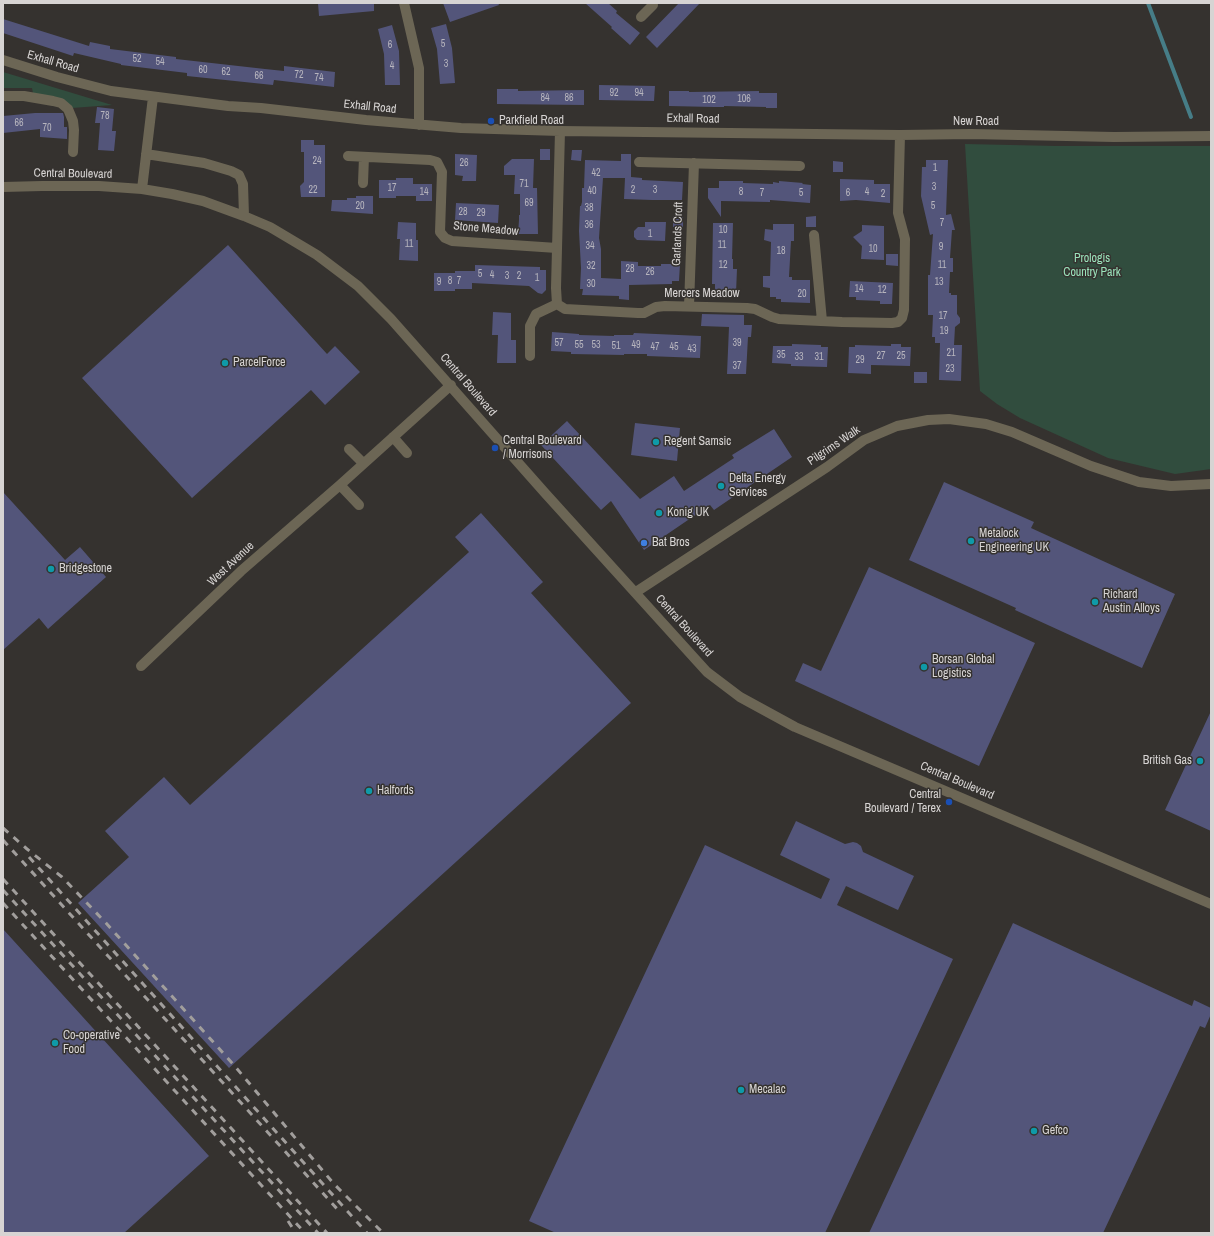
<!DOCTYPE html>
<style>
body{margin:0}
#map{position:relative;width:1214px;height:1236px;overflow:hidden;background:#35322f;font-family:"Archivo Narrow",sans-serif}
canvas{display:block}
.frame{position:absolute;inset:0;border:4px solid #d7d4d3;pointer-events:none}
</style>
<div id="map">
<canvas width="1214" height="1236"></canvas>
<div class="frame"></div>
</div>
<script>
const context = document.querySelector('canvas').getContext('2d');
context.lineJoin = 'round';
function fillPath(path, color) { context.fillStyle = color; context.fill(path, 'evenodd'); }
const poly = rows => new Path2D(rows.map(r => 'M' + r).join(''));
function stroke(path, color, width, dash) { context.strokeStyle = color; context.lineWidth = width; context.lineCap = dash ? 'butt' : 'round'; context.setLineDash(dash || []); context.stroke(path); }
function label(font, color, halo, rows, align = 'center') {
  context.font = font + ' "Archivo Narrow",sans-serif'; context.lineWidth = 3; context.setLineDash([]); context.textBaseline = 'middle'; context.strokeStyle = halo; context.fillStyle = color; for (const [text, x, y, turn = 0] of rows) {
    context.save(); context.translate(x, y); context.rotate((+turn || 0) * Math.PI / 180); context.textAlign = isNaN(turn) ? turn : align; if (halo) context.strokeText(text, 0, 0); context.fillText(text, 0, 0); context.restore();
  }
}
fillPath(poly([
 [3,72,46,85,112,105,72,108,33,93,32,88,3,88],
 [965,144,1056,146,1211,146,1211,469,1175,474,1108,458,1020,418,997,404,980,391]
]), '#314d3e');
stroke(poly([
 [1148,3,1191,117]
]), '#467d87', 4);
fillPath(poly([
 [318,3,374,3,374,11,319,16],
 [443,3,498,3,499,5,450,22],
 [585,3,608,3,617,11,616,13,640,33,630,45,611,28,612,27],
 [679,3,700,3,657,48,646,37],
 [3,19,89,46,90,42,110,46,110,49,176,57,176,59,265,69,284,71,284,66,335,72,334,87,274,80,273,85,187,76,187,73,121,65,121,64,74,53,73,56,3,33],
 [446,24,452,48,455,83,440,84,437,49,431,28],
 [392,25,399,51,400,85,385,85,384,54,378,29],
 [599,85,655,86,654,101,599,100],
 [497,89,518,89,518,91,584,90,584,105,497,104],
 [669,91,689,91,689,92,759,91,759,93,777,93,777,108,766,108,766,107,724,106,724,107,714,107,669,106],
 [97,107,114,109,112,131,116,131,114,151,98,150,100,123,95,123],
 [35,113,63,113,64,117,64,127,67,127,67,139,40,137,40,129,3,133,3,116],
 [301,140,314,140,314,145,325,145,325,197,301,197,300,186,304,182,304,152,301,152],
 [540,149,550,149,550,160,540,160],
 [572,150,582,150,581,161,571,160],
 [455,154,477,155,476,181,462,181,463,176,455,175],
 [621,154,631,154,631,177,642,178,642,180,683,182,682,200,652,200,624,199,625,178,603,178,599,238,601,249,601,278,621,279,621,261,638,262,638,266,661,266,661,264,680,264,679,281,672,281,672,284,629,285,629,300,619,299,619,296,582,295,583,289,580,289,581,268,579,231,580,206,581,206,582,202,582,188,584,188,585,160,621,161],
 [512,159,534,159,533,188,537,188,538,234,518,234,519,220,519,215,520,215,520,194,514,194,515,175,504,175,504,166],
 [926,160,948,160,946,215,951,214,955,230,952,230,950,258,953,258,953,272,950,272,949,293,951,293,951,295,957,295,957,314,960,318,960,323,955,327,954,345,962,345,961,381,939,380,940,343,935,343,935,337,932,337,933,315,928,315,928,275,930,275,933,234,930,235,921,196,922,167,926,167],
 [833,161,843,162,843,172,833,172],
 [396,178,413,178,413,184,432,184,432,201,416,201,416,196,396,196,396,198,379,198,379,180,396,180],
 [840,179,874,180,874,184,890,184,890,203,856,200,840,201],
 [719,181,743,181,743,183,773,184,773,182,779,183,779,181,803,183,802,184,811,185,810,203,770,200,770,202,721,201,721,217,708,198,708,188,719,188],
 [356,196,373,196,373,214,331,211,332,200,347,200,347,198,356,198],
 [456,203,499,205,498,223,455,220],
 [673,216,683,217,683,227,673,227],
 [816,216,816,227,806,227,806,217],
 [398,222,416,223,416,240,418,240,418,261,399,260,400,239,397,239],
 [645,222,666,222,665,241,637,240,634,237,634,231,638,227,645,227],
 [713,223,733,223,732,259,733,259,733,269,737,269,736,293,715,293,715,284,712,284],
 [773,224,794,224,794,241,791,241,789,277,792,277,792,280,810,280,810,303,781,302,781,299,776,299,776,297,770,297,770,288,763,287,763,276,770,276,771,242,764,240,765,229,773,230],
 [862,225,884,226,884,260,861,259,862,246,853,237,862,231],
 [228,245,327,354,335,346,360,372,325,405,311,390,192,498,82,378],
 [886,254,898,254,898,266,886,265],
 [475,265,540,267,540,270,546,270,546,290,542,294,538,293,529,286,472,283,472,289,455,289,455,291,434,291,434,273,455,273,455,271,475,271],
 [850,281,893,283,892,304,880,304,880,301,856,300,856,297,849,297],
 [493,312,511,313,511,340,516,340,516,363,497,363,498,335,492,335],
 [702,314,744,315,744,325,752,325,751,337,748,337,746,374,727,374,729,327,701,326],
 [552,332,579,334,579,335,614,336,614,335,633,335,634,333,701,336,700,358,647,356,647,354,624,354,624,355,571,354,571,352,551,351],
 [792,344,821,345,821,347,828,347,827,367,791,366,791,364,772,363,773,346,792,346],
 [891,344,901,344,901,347,911,347,910,366,871,365,871,374,848,373,849,347,855,347,855,345,891,346],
 [914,372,927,372,927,383,914,383],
 [567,421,640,499,674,476,684,491,734,458,732,455,774,429,792,457,714,510,710,505,644,550,611,501,601,510,541,445],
 [635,423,680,428,677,461,631,455],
 [944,482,1034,522,1031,528,1175,594,1142,668,1015,610,1016,608,909,560],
 [3,492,65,560,80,547,106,577,48,629,39,618,3,650],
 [481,513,543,582,531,593,631,703,229,1068,78,903,129,857,105,831,164,777,190,805,469,552,455,537],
 [869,567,1035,643,979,766,795,681,803,663,821,671],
 [1211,711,1211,831,1165,810],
 [796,821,845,844,853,842,857,843,861,846,863,852,914,876,898,910,846,886,837,905,953,959,825,1233,556,1233,529,1221,705,845,821,899,830,879,780,855],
 [1013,923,1192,1006,1194,1000,1211,1008,1211,1014,1205,1028,1200,1026,1103,1233,869,1233],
 [3,929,209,1156,124,1233,3,1233]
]), '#53557a');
stroke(poly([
 [404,3,419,68,419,125],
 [641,17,653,5],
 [3,60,57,77,111,91,228,106,261,108,366,120,461,128,560,131,900,135,971,134,1114,137,1211,136],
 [3,96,24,96,53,101,61,103,68,109,73,121,74,130,73,152],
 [146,154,204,163,231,171,239,175,243,184,244,216],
 [348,156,430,160,437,162,442,172,440,232,445,238,452,241,557,248],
 [639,162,800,166],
 [363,183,364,157],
 [3,187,42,186,99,186,142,189,172,194,203,201,244,216,270,227,317,255,358,286,391,319,545,493,697,661,707,672,740,697,795,727,1211,904],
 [142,189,153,97],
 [814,235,822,321],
 [557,304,565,309,638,313,644,313,656,307,665,306,747,308,755,309,772,317,779,319,842,322,892,323,898,322,902,318,904,310,905,239,898,213,900,135],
 [557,304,556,288,560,131],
 [689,306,694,163],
 [530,356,530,326,536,314,557,304],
 [393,437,407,453],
 [349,449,363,463],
 [340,485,359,505],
 [636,592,827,467,864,440,897,426,928,420,949,419,986,424,1012,432,1091,466,1139,482,1171,486,1211,484],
 [141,666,241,571,340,485,451,385]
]), '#6c6655', 10);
stroke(poly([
 [3,828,27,849,62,877,106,923,233,1064,334,1184,383,1233],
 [3,840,339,1211],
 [29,857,367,1233],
 [3,879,327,1233],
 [3,890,318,1233],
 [3,903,305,1233],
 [288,1221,296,1233]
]), '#a19e9c', 3, [7, 7]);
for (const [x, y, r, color] of [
 [491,121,4,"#1a4fb4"],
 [225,363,4,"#0f9aa8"],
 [656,442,4,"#0f9aa8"],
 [495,448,4,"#1a4fb4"],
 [721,486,4,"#0f9aa8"],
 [659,513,4,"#0f9aa8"],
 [971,541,4,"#0f9aa8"],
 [644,543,4,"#3f7fe0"],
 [51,569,4,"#0f9aa8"],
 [1095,602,4,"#0f9aa8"],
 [924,667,4,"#0f9aa8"],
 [1200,761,4,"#0f9aa8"],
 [369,791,4,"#0f9aa8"],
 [949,802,4,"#1a4fb4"],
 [55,1043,4,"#0f9aa8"],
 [741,1090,4,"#0f9aa8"],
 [1034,1131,4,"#0f9aa8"]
]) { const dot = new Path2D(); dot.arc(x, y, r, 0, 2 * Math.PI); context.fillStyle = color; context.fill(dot); stroke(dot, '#35322f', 1.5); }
label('10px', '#b6b4bd', null, [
 ["5",443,44],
 ["6",390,45],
 ["52",137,59],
 ["54",160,62],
 ["3",446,64],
 ["4",392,66],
 ["60",203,70],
 ["62",226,72],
 ["72",299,75],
 ["66",259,76],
 ["74",319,78],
 ["92",614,93],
 ["94",639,93],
 ["84",545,98],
 ["86",569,98],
 ["106",744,99],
 ["102",709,100],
 ["78",105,116],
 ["66",19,123],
 ["70",47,128],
 ["24",317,161],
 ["26",464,163],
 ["1",935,168],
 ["42",596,173],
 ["71",524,184],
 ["3",934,187],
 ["17",392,188],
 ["22",313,190],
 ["2",633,190],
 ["3",655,190],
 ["40",592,191],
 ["14",424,192],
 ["8",741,192],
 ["4",867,192],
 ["7",762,193],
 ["5",801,193],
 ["6",848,193],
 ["2",883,194],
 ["69",529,203],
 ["20",360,206],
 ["5",933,206],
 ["38",589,208],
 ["28",463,212],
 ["29",481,213],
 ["7",942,223],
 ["36",589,225],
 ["10",723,230],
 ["1",650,234],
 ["11",409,244],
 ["11",722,245],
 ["34",590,246],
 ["9",941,247],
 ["10",873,249],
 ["18",781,251],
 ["12",723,265],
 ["11",942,265],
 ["32",591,266],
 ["28",630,269],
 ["26",650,272],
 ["5",480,274],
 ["4",492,275],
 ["3",507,276],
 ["2",519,276],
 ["1",537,278],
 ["8",450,281],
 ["7",459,281],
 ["9",439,282],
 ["13",939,282],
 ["30",591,284],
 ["14",859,289],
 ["12",882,290],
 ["20",802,294],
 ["17",943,316],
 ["19",944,331],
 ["57",559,343],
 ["39",737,343],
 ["55",579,345],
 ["53",596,345],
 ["49",636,345],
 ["51",616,346],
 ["47",655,347],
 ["45",674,347],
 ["43",692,349],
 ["21",951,353],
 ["35",781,355],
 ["27",881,356],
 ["25",901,356],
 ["33",799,357],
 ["31",819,357],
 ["29",860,360],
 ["37",737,366],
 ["23",950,369]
]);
label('12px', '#d7d4d3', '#35322f', [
 ["Exhall Road",53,62,16],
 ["Exhall Road",370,107,6],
 ["Exhall Road",693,119,1],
 ["New Road",976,122],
 ["Central Boulevard",73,174,1],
 ["Stone Meadow",486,229,5],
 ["Garlands Croft",678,234,-88],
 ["Mercers Meadow",702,294],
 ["Central Boulevard",468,385,49],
 ["Pilgrims Walk",834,446,-34],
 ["West Avenue",231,564,-43],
 ["Central Boulevard",684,626,48],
 ["Central Boulevard",957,781,23]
]);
label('12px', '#d7d4d3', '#35322f', [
 ["Parkfield Road",499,121],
 ["ParcelForce",233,363],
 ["Central Boulevard",503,441],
 ["/ Morrisons",503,455],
 ["Regent Samsic",664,442],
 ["Delta Energy",729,479],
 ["Services",729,493],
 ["Konig UK",667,513],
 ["Metalock",979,534],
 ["Engineering UK",979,548],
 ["Bat Bros",652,543],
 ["Bridgestone",59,569],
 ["Richard",1103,595],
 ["Austin Alloys",1103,609],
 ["Borsan Global",932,660],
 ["Logistics",932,674],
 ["British Gas",1192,761,"right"],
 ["Halfords",377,791],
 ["Central",941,795,"right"],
 ["Boulevard / Terex",941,809,"right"],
 ["Co-operative",63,1036],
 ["Food",63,1050],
 ["Mecalac",749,1090],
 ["Gefco",1042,1131]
], 'left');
label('12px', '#9ae3bb', '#35322f', [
 ["Prologis",1092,259],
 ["Country Park",1092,273]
]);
</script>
